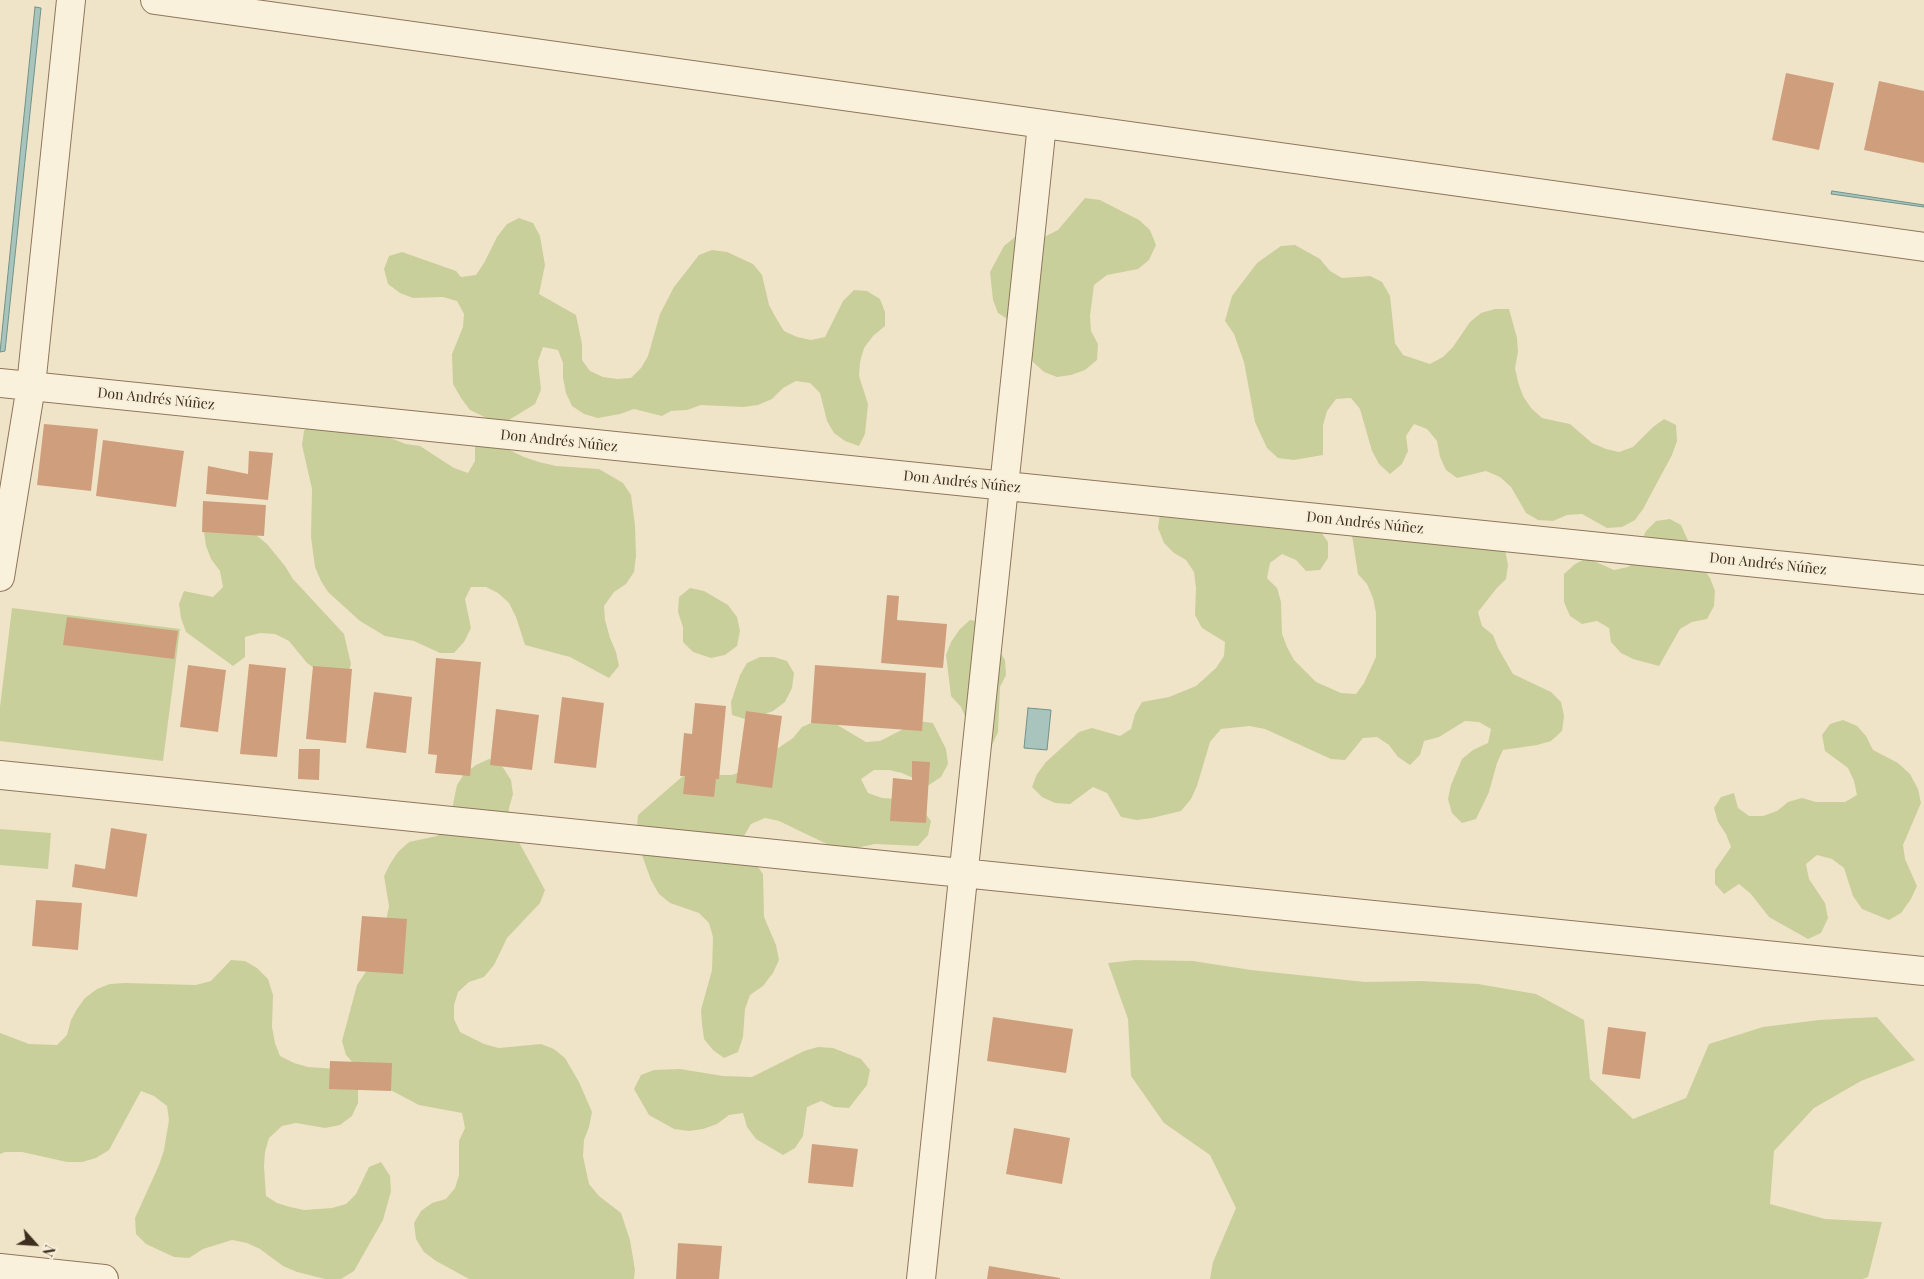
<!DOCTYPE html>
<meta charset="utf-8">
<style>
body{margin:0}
#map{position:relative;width:1924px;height:1279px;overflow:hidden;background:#f0e4c8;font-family:"Playfair Display",serif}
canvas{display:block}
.north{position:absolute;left:10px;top:1219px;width:50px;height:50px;-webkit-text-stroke:4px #f7eed8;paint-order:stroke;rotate:116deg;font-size:14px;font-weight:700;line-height:20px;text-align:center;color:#3d2e20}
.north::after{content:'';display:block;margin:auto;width:18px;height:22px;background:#3d2e20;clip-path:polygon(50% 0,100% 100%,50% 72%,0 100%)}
</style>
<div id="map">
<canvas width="1924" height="1279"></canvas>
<div class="north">N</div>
</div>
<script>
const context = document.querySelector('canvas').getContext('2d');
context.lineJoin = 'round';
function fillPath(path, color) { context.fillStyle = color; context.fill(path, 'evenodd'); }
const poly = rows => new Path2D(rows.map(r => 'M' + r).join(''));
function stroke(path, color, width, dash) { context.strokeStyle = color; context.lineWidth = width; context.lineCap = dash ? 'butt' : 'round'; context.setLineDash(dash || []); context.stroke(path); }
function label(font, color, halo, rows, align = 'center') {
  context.font = font + ' "Playfair Display",serif'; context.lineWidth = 4; context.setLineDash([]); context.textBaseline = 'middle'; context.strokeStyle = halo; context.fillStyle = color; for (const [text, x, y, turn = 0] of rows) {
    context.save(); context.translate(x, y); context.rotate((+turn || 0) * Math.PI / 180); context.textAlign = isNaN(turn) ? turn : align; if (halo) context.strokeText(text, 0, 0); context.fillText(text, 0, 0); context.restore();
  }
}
fillPath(poly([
 [1085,198,1100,200,1139,220,1150,230,1156,245,1149,260,1138,269,1107,275,1094,285,1090,316,1091,331,1098,344,1097,360,1085,370,1071,375,1057,377,1044,372,1033,362,1015,324,998,313,993,300,990,272,1004,246,1015,237,1044,237,1058,230],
 [519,218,533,223,540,236,545,265,539,294,576,315,582,344,582,360,590,371,603,377,617,379,631,378,641,368,648,356,660,314,674,287,699,255,712,250,727,252,753,264,762,275,769,305,776,318,784,331,797,337,811,340,825,337,843,301,854,290,867,291,880,299,885,312,885,326,873,336,864,348,860,362,859,376,868,404,865,434,859,446,845,441,834,433,827,421,820,393,810,383,796,381,783,388,772,399,758,405,743,407,701,405,687,410,671,411,662,416,634,409,620,414,598,418,584,414,572,406,566,393,563,378,563,363,558,350,543,347,538,361,541,390,535,404,509,420,495,422,470,410,461,398,453,384,452,354,463,327,464,314,457,301,443,297,413,298,400,293,388,284,384,269,389,256,402,252,456,271,461,277,476,275,484,263,497,237,507,224],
 [1295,245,1320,259,1330,271,1342,278,1370,276,1382,282,1390,296,1395,343,1403,355,1430,364,1443,357,1453,347,1470,322,1481,313,1495,309,1509,309,1517,338,1518,352,1515,368,1518,382,1523,396,1531,408,1542,418,1570,424,1592,443,1606,449,1619,452,1633,447,1653,427,1664,419,1676,425,1677,441,1672,455,1643,509,1635,520,1622,527,1607,528,1582,514,1567,515,1553,521,1538,520,1526,513,1511,487,1500,477,1486,471,1457,478,1446,470,1440,457,1437,441,1427,429,1414,424,1406,436,1408,451,1402,464,1390,474,1379,464,1372,451,1360,409,1351,398,1336,399,1327,411,1323,425,1323,455,1294,460,1278,458,1267,448,1255,422,1244,362,1234,334,1225,321,1232,296,1257,263,1281,246],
 [314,419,377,433,406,444,420,446,454,468,468,473,475,461,475,447,486,439,524,457,539,462,556,466,599,469,623,483,631,495,635,525,636,556,634,572,626,584,614,592,604,606,605,620,610,638,616,652,619,666,609,678,570,657,525,645,516,617,509,603,498,593,486,587,471,587,465,599,471,628,464,642,454,653,440,653,414,641,385,636,360,621,328,592,321,581,315,567,311,537,312,489,302,445,304,431],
 [1160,514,1239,521,1252,526,1264,520,1311,518,1328,542,1328,558,1320,570,1306,571,1296,560,1282,554,1270,563,1267,578,1277,588,1281,602,1282,634,1287,647,1294,660,1316,682,1341,693,1356,694,1364,683,1376,657,1376,613,1373,598,1367,584,1358,574,1351,529,1505,550,1508,565,1506,579,1496,589,1478,612,1482,626,1493,635,1498,648,1513,674,1551,692,1561,702,1564,716,1562,731,1551,741,1537,745,1503,750,1497,763,1489,792,1476,819,1462,823,1452,813,1448,799,1451,785,1462,759,1473,750,1488,743,1491,729,1479,722,1465,721,1439,737,1424,741,1420,755,1410,765,1398,757,1389,745,1377,737,1363,738,1345,760,1331,759,1265,729,1249,726,1221,729,1210,742,1197,786,1191,799,1181,811,1152,818,1137,820,1121,817,1107,793,1093,787,1070,804,1055,803,1042,797,1032,787,1037,774,1046,762,1079,732,1092,728,1120,736,1131,729,1135,714,1142,702,1169,697,1196,686,1216,668,1224,656,1225,642,1202,628,1195,615,1196,588,1194,572,1186,560,1174,553,1164,543,1158,528],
 [1670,519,1681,525,1694,554,1710,578,1715,591,1714,606,1707,619,1692,622,1680,629,1659,666,1633,659,1621,653,1611,642,1609,628,1597,621,1582,624,1570,616,1564,602,1564,574,1575,564,1587,558,1614,570,1628,567,1639,559,1640,544,1646,531,1656,521],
 [204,532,255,534,267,544,285,566,293,579,344,634,351,664,347,679,318,671,307,663,289,641,275,634,260,633,245,637,245,657,233,666,186,632,181,618,179,604,184,591,213,597,223,587,220,571,211,559,206,546],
 [690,588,704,591,728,605,737,617,740,631,737,646,725,655,711,658,693,652,683,642,683,627,678,612,679,597],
 [12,608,180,629,163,761,0,741,0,707],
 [970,620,985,623,990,636,1005,660,1006,675,1000,687,998,732,992,745,971,749,967,721,961,707,951,696,946,655,951,642,960,629],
 [760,657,774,657,787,661,794,673,792,688,785,702,773,711,759,716,745,719,732,715,731,702,740,675,747,663],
 [829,720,866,742,880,741,919,721,933,723,946,749,948,764,941,777,929,785,902,773,889,770,874,770,861,779,868,793,882,798,897,799,922,809,931,821,928,835,918,846,875,844,846,850,831,846,779,821,765,818,751,824,744,836,746,850,763,874,764,917,776,945,779,960,773,973,763,986,750,995,745,1009,743,1037,738,1052,724,1058,713,1050,704,1039,702,1024,701,1010,712,970,713,937,709,923,699,913,670,903,659,894,651,880,636,839,638,815,691,769,718,775,732,775,746,770,793,738,802,727,816,721],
 [1843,720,1857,726,1866,736,1873,750,1898,763,1910,774,1918,789,1921,803,1903,845,1905,859,1917,886,1911,899,1901,913,1889,920,1862,909,1853,896,1844,868,1832,859,1817,855,1806,864,1809,879,1825,903,1828,918,1821,933,1808,939,1769,917,1751,894,1739,884,1724,894,1715,884,1715,870,1731,847,1726,834,1718,822,1714,808,1721,797,1734,793,1738,808,1749,816,1763,816,1777,811,1788,802,1802,798,1816,802,1845,802,1857,795,1854,781,1848,768,1825,751,1822,735,1830,724],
 [489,759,502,766,511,780,513,794,509,808,508,822,545,890,540,903,507,938,494,965,484,977,469,982,458,992,454,1005,454,1019,460,1032,484,1044,499,1048,541,1044,554,1049,565,1058,579,1082,592,1112,589,1127,584,1140,583,1156,589,1184,599,1196,621,1213,630,1240,635,1270,634,1279,469,1279,436,1261,424,1252,416,1239,414,1223,421,1211,432,1203,446,1199,455,1188,459,1175,459,1141,465,1128,462,1113,419,1105,379,1084,356,1066,346,1055,342,1041,357,985,373,961,386,921,389,906,384,876,390,864,398,852,409,842,437,836,448,828,457,785,464,774,476,765],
 [0,829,51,833,48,869,0,865],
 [231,960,245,961,257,968,268,979,273,995,272,1027,275,1043,280,1056,294,1063,308,1067,337,1069,358,1088,358,1103,352,1116,340,1125,325,1128,296,1123,282,1126,269,1138,265,1152,264,1166,266,1196,277,1203,290,1207,304,1210,332,1208,346,1204,356,1194,369,1167,381,1162,390,1176,391,1191,383,1220,354,1271,341,1279,325,1279,297,1272,283,1266,260,1249,247,1243,232,1240,203,1249,189,1258,174,1257,146,1244,136,1234,135,1218,159,1165,164,1150,169,1120,167,1106,154,1096,141,1091,109,1150,96,1158,82,1162,67,1162,22,1152,5,1152,0,1154,0,1033,29,1044,57,1045,67,1035,71,1020,77,1009,85,998,97,989,110,984,125,983,196,985,211,981],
 [1135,960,1193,961,1251,970,1365,982,1421,981,1478,984,1536,994,1584,1020,1590,1079,1633,1119,1686,1098,1709,1044,1763,1027,1819,1020,1877,1017,1915,1060,1861,1081,1814,1108,1774,1151,1770,1204,1825,1219,1882,1222,1868,1277,1863,1279,1210,1279,1213,1262,1236,1208,1210,1155,1164,1123,1131,1076,1128,1019,1108,963],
 [818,1047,833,1048,861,1059,870,1070,867,1085,849,1108,834,1107,821,1101,807,1107,803,1136,795,1148,783,1155,756,1139,747,1127,743,1113,729,1115,717,1124,703,1129,689,1131,674,1129,649,1115,634,1089,641,1075,654,1070,680,1069,723,1076,752,1077,804,1051]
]), '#c9cf9b');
const water = poly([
 [35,7,41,8,5,351,0,352,35,7],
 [1832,191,1924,205,1924,207,1831,194,1832,191],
 [1028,708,1051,710,1047,750,1024,748,1028,708]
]);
fillPath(water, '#a9c4bc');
stroke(water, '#6f938a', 1);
fillPath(poly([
 [1786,73,1834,83,1819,150,1772,140],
 [1879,81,1924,91,1924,163,1864,150],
 [44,424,98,429,91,491,37,485],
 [103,440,184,451,176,507,96,496],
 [249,451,273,453,268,500,206,494,208,466,248,474],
 [203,501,266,505,264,536,202,532],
 [887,595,899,596,897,620,947,624,943,668,881,663],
 [67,617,178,631,174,659,63,645],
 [436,658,481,662,470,776,435,773,437,755,428,754],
 [249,664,286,668,277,757,240,754],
 [188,665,226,670,218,732,180,727],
 [815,665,926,673,922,731,811,723],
 [313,666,352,669,346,743,306,739],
 [374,692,412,697,406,753,366,748],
 [562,697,604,703,596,768,554,763],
 [695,703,726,706,719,779,716,779,714,797,683,794,685,776,680,776,684,733,692,734],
 [496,709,539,715,532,770,490,765],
 [746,711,782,716,772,788,736,783],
 [299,749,320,749,319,780,298,779],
 [912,761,930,762,926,823,890,821,893,778,912,780],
 [111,828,147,834,137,897,72,887,75,864,105,869],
 [36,900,82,903,78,950,32,946],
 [362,916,407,919,403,974,357,971],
 [993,1017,1073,1029,1066,1073,987,1061],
 [1608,1027,1646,1032,1640,1079,1602,1074],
 [330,1061,392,1063,391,1091,329,1089],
 [1014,1128,1070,1138,1062,1184,1006,1174],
 [812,1144,858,1149,853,1187,808,1183],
 [678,1243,722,1246,719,1279,676,1279],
 [989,1266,1060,1278,1060,1279,987,1279]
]), '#cf9f7d');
const minor = poly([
 [155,0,1924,247],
 [0,383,1924,580],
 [0,577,31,386,71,0],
 [0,775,1924,971],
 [0,1268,104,1279],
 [921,1279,1042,124]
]);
stroke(minor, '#8d765c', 30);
stroke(minor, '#faf1dc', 28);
label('14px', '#3d2e20', '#f7eed8', [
 ["Don Andrés Núñez",156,399,6],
 ["Don Andrés Núñez",559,441,6],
 ["Don Andrés Núñez",962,482,6],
 ["Don Andrés Núñez",1365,523,6],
 ["Don Andrés Núñez",1768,564,6]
]);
</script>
